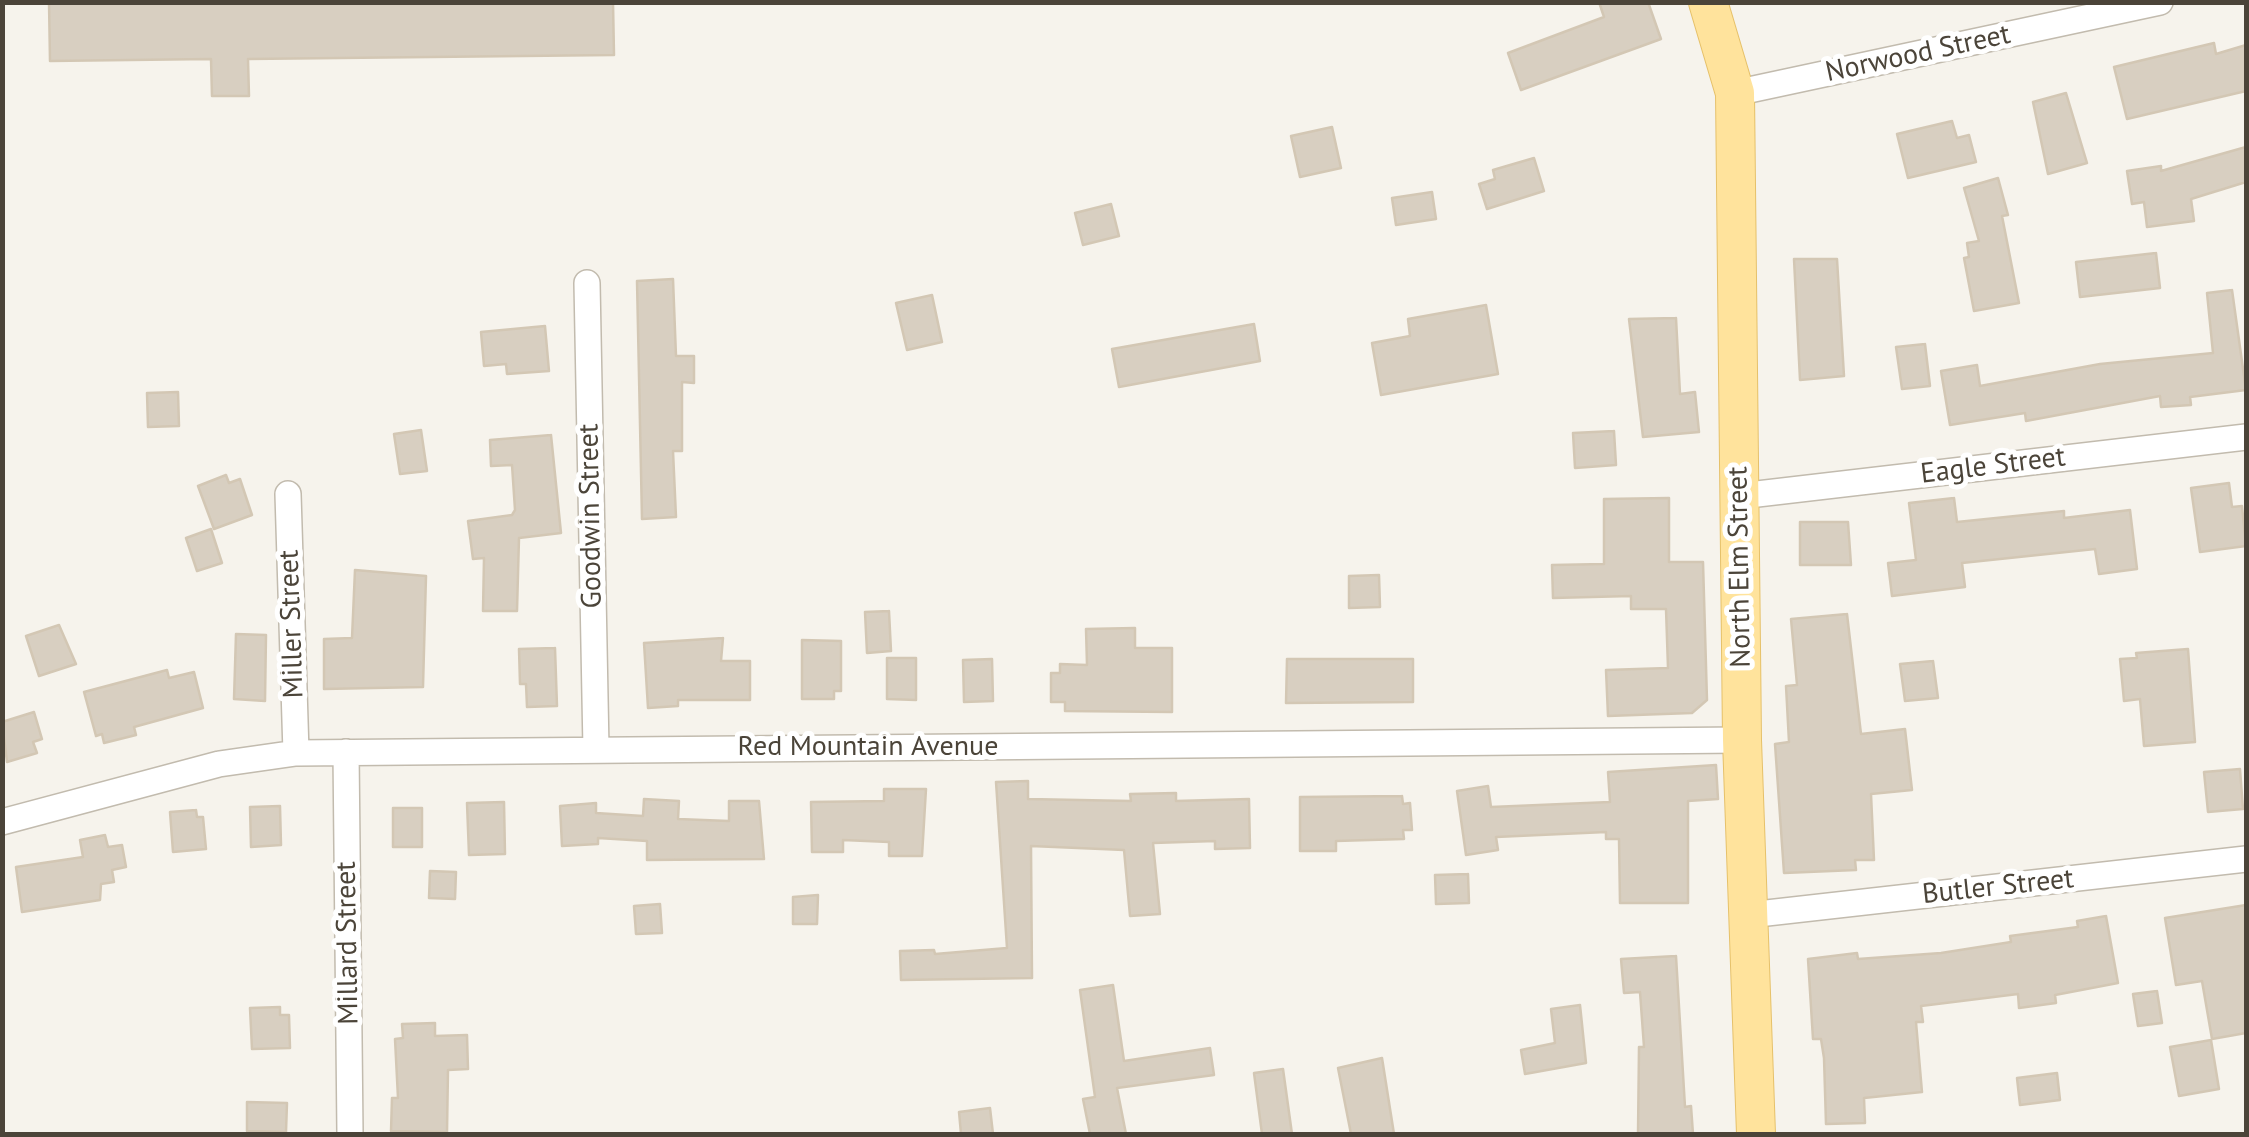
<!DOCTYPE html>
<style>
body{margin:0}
#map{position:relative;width:2249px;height:1137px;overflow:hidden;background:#f6f3ec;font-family:"PT Sans",sans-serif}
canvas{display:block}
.frame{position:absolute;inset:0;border:5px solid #4b4439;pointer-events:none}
</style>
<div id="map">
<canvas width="2249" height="1137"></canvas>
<div class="frame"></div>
</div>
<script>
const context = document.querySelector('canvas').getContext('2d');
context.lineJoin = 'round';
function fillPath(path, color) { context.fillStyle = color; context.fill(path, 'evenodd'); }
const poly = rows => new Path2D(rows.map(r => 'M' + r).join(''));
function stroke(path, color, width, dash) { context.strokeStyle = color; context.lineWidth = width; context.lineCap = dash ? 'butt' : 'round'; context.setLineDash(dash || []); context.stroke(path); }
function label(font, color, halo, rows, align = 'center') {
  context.font = font + ' "PT Sans",sans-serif'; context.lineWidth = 10; context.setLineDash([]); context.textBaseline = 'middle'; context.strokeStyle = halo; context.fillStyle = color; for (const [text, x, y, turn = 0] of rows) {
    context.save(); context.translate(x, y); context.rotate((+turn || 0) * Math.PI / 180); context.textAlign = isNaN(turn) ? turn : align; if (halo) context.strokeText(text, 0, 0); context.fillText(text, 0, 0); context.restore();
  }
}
const building = poly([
 [49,2,613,2,614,55,248,59,249,96,212,96,211,59,50,61,49,2],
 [1599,2,1648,2,1661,39,1521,90,1508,53,1604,17,1599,2],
 [2214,43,2216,54,2246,45,2246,91,2127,119,2114,67,2214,43],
 [2066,93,2087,163,2048,174,2033,102,2066,93],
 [1952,121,1957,138,1969,135,1976,162,1908,178,1897,134,1952,121],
 [1332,127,1341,168,1300,177,1291,136,1332,127],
 [2246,147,2246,182,2191,199,2194,221,2147,227,2144,202,2132,204,2127,171,2161,166,2161,171,2246,147],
 [1534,158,1544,191,1487,209,1479,184,1495,179,1493,170,1534,158],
 [1998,178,2008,215,2002,216,2019,303,1974,311,1964,258,1969,257,1967,243,1979,241,1964,188,1998,178],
 [1432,192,1436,219,1396,225,1392,198,1432,192],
 [1111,204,1119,236,1083,245,1075,213,1111,204],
 [2156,253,2160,288,2080,297,2076,262,2156,253],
 [1794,259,1837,259,1844,376,1800,380,1794,259],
 [673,279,676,356,694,356,694,383,682,382,682,451,673,451,676,517,642,519,637,281,673,279],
 [2232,290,2246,390,2190,397,2191,405,2161,407,2160,396,2026,421,2025,413,1950,425,1941,371,1977,365,1980,386,2100,364,2213,353,2207,293,2232,290],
 [932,295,942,342,907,350,896,303,932,295],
 [1486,305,1498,374,1381,395,1372,343,1410,336,1408,319,1486,305],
 [1676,318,1680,394,1695,392,1699,432,1643,437,1629,319,1676,318],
 [1254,324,1260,361,1119,387,1112,349,1254,324],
 [545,326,549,371,507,374,506,364,484,366,481,332,545,326],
 [1925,344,1930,386,1902,389,1896,347,1925,344],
 [178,392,179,426,148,427,147,393,178,392],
 [421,430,427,471,400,474,394,434,421,430],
 [1614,431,1616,465,1575,468,1573,433,1614,431],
 [551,435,561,533,519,538,517,611,483,611,484,558,473,559,468,521,512,515,515,510,512,465,491,466,490,440,551,435],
 [226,475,229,483,240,479,252,515,214,529,198,486,226,475],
 [2229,483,2232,507,2242,506,2246,546,2200,552,2191,488,2229,483],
 [1669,498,1669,562,1703,562,1707,700,1692,713,1608,716,1606,670,1668,668,1666,609,1631,609,1631,596,1553,598,1552,565,1604,564,1604,499,1669,498],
 [1954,498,1957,522,2064,511,2064,518,2130,510,2137,569,2099,574,2095,549,1962,563,1965,587,1892,596,1888,563,1916,560,1909,503,1954,498],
 [1800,522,1848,522,1851,565,1800,565,1800,522],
 [211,529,222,563,197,571,186,538,211,529],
 [355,570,426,576,423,687,324,689,324,639,352,638,355,570],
 [1379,575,1380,607,1349,608,1349,576,1379,575],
 [889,611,891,651,867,653,865,612,889,611],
 [1847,614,1861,734,1905,729,1912,790,1871,794,1874,860,1855,860,1856,870,1784,873,1775,744,1789,742,1786,686,1797,685,1791,619,1847,614],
 [59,625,76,664,39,676,26,636,59,625],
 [1135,628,1135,648,1172,648,1172,712,1065,711,1065,702,1051,702,1051,673,1060,673,1060,664,1087,665,1086,629,1135,628],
 [236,634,266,635,265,701,234,699,236,634],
 [723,638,721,661,750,661,750,700,678,700,678,706,648,708,644,643,723,638],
 [802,640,841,641,841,691,834,691,834,699,802,699,802,640],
 [555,648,557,706,527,707,526,684,520,684,519,649,555,648],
 [2188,649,2195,742,2144,746,2140,699,2124,701,2120,659,2137,658,2136,653,2188,649],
 [887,658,916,658,916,700,887,699,887,658],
 [992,659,993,701,964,702,963,660,992,659],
 [1287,659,1413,659,1413,702,1286,703,1287,659],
 [1933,661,1938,698,1905,701,1900,664,1933,661],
 [167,670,169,678,194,672,203,708,134,727,136,735,104,743,102,734,96,736,84,692,167,670],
 [34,712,42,739,33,742,37,753,7,762,2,722,34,712],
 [1716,765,1718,799,1688,801,1688,903,1620,903,1619,839,1606,839,1606,832,1496,837,1498,850,1466,855,1457,791,1488,786,1491,807,1610,802,1608,772,1716,765],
 [2240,769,2243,809,2208,812,2204,772,2240,769],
 [1028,781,1028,799,1131,801,1130,794,1176,793,1176,801,1249,799,1250,848,1215,849,1215,841,1153,843,1160,914,1130,916,1124,850,1031,846,1032,978,901,980,900,951,934,950,935,954,1007,948,996,782,1028,781],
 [884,789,926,789,922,856,889,856,889,842,843,840,843,852,812,852,811,802,884,801,884,789],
 [1402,796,1403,804,1410,803,1412,830,1403,830,1404,839,1336,841,1336,851,1300,851,1300,797,1402,796],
 [644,799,679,801,678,819,729,821,729,801,759,801,764,859,647,860,647,841,598,838,598,844,562,846,560,806,596,803,596,813,643,816,644,799],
 [504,802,505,854,469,855,467,803,504,802],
 [280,806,281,845,251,847,250,807,280,806],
 [393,808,422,808,422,847,393,847,393,808],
 [196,810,197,817,203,817,206,849,173,852,170,812,196,810],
 [105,835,108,847,122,845,126,867,112,870,114,882,101,884,100,900,22,912,16,867,83,857,80,840,105,835],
 [430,871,456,872,455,899,429,898,430,871],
 [1468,874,1469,903,1436,904,1435,875,1468,874],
 [818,895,817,924,793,924,793,897,818,895],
 [660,904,662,933,636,934,634,906,660,904],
 [2246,905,2246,1033,2212,1039,2202,981,2176,985,2165,918,2246,905],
 [2106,916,2118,983,2055,995,2056,1003,2019,1008,2018,994,1921,1006,1923,1022,1916,1022,1922,1092,1864,1098,1865,1123,1826,1124,1824,1058,1821,1039,1813,1039,1808,959,1857,953,1858,959,1941,953,2011,942,2010,936,2078,927,2077,921,2106,916],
 [1676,956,1685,1107,1691,1106,1693,1134,1638,1134,1639,1047,1644,1047,1640,992,1624,993,1621,959,1676,956],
 [1113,985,1124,1061,1210,1048,1214,1075,1117,1088,1126,1134,1090,1134,1083,1099,1095,1097,1080,990,1113,985],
 [2157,991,2162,1023,2138,1026,2133,994,2157,991],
 [1580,1005,1586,1063,1525,1074,1521,1050,1555,1043,1551,1009,1580,1005],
 [280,1007,280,1015,289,1015,290,1048,252,1049,250,1008,280,1007],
 [435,1023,435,1036,467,1035,468,1069,448,1070,447,1132,391,1131,392,1098,398,1098,395,1039,403,1038,402,1024,435,1023],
 [2211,1040,2219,1089,2179,1096,2170,1047,2211,1040],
 [1382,1058,1394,1134,1351,1134,1338,1068,1382,1058],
 [1283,1069,1292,1134,1262,1134,1254,1073,1283,1069],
 [2057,1073,2060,1100,2020,1105,2017,1078,2057,1073],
 [247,1102,287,1103,286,1132,247,1131,247,1102],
 [990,1108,993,1134,961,1134,959,1112,990,1108]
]);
fillPath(building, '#d8cfc1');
stroke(building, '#d3c7b4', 2.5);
const minor = poly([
 [1735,93,2160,2],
 [587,283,596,749],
 [288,494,296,753],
 [1740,496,2246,437],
 [346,752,350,1134],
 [2,822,219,764,296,753,1742,740],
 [1749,915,2246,859]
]);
const primary = poly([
 [1708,2,1735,93,1742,740,1756,1134]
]);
stroke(minor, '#c2bbae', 28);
stroke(primary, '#e6c16a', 40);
stroke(minor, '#fff', 25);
stroke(primary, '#ffe39c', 38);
label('28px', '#4b4439', '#fff', [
 ["Norwood Street",1918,54,-12],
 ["Eagle Street",1993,466,-7],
 ["Goodwin Street",591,516,-91],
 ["North Elm Street",1740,567,-91],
 ["Miller Street",292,624,-92],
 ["Red Mountain Avenue",868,747],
 ["Butler Street",1998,887,-6],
 ["Millard Street",348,943,-91]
]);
</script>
